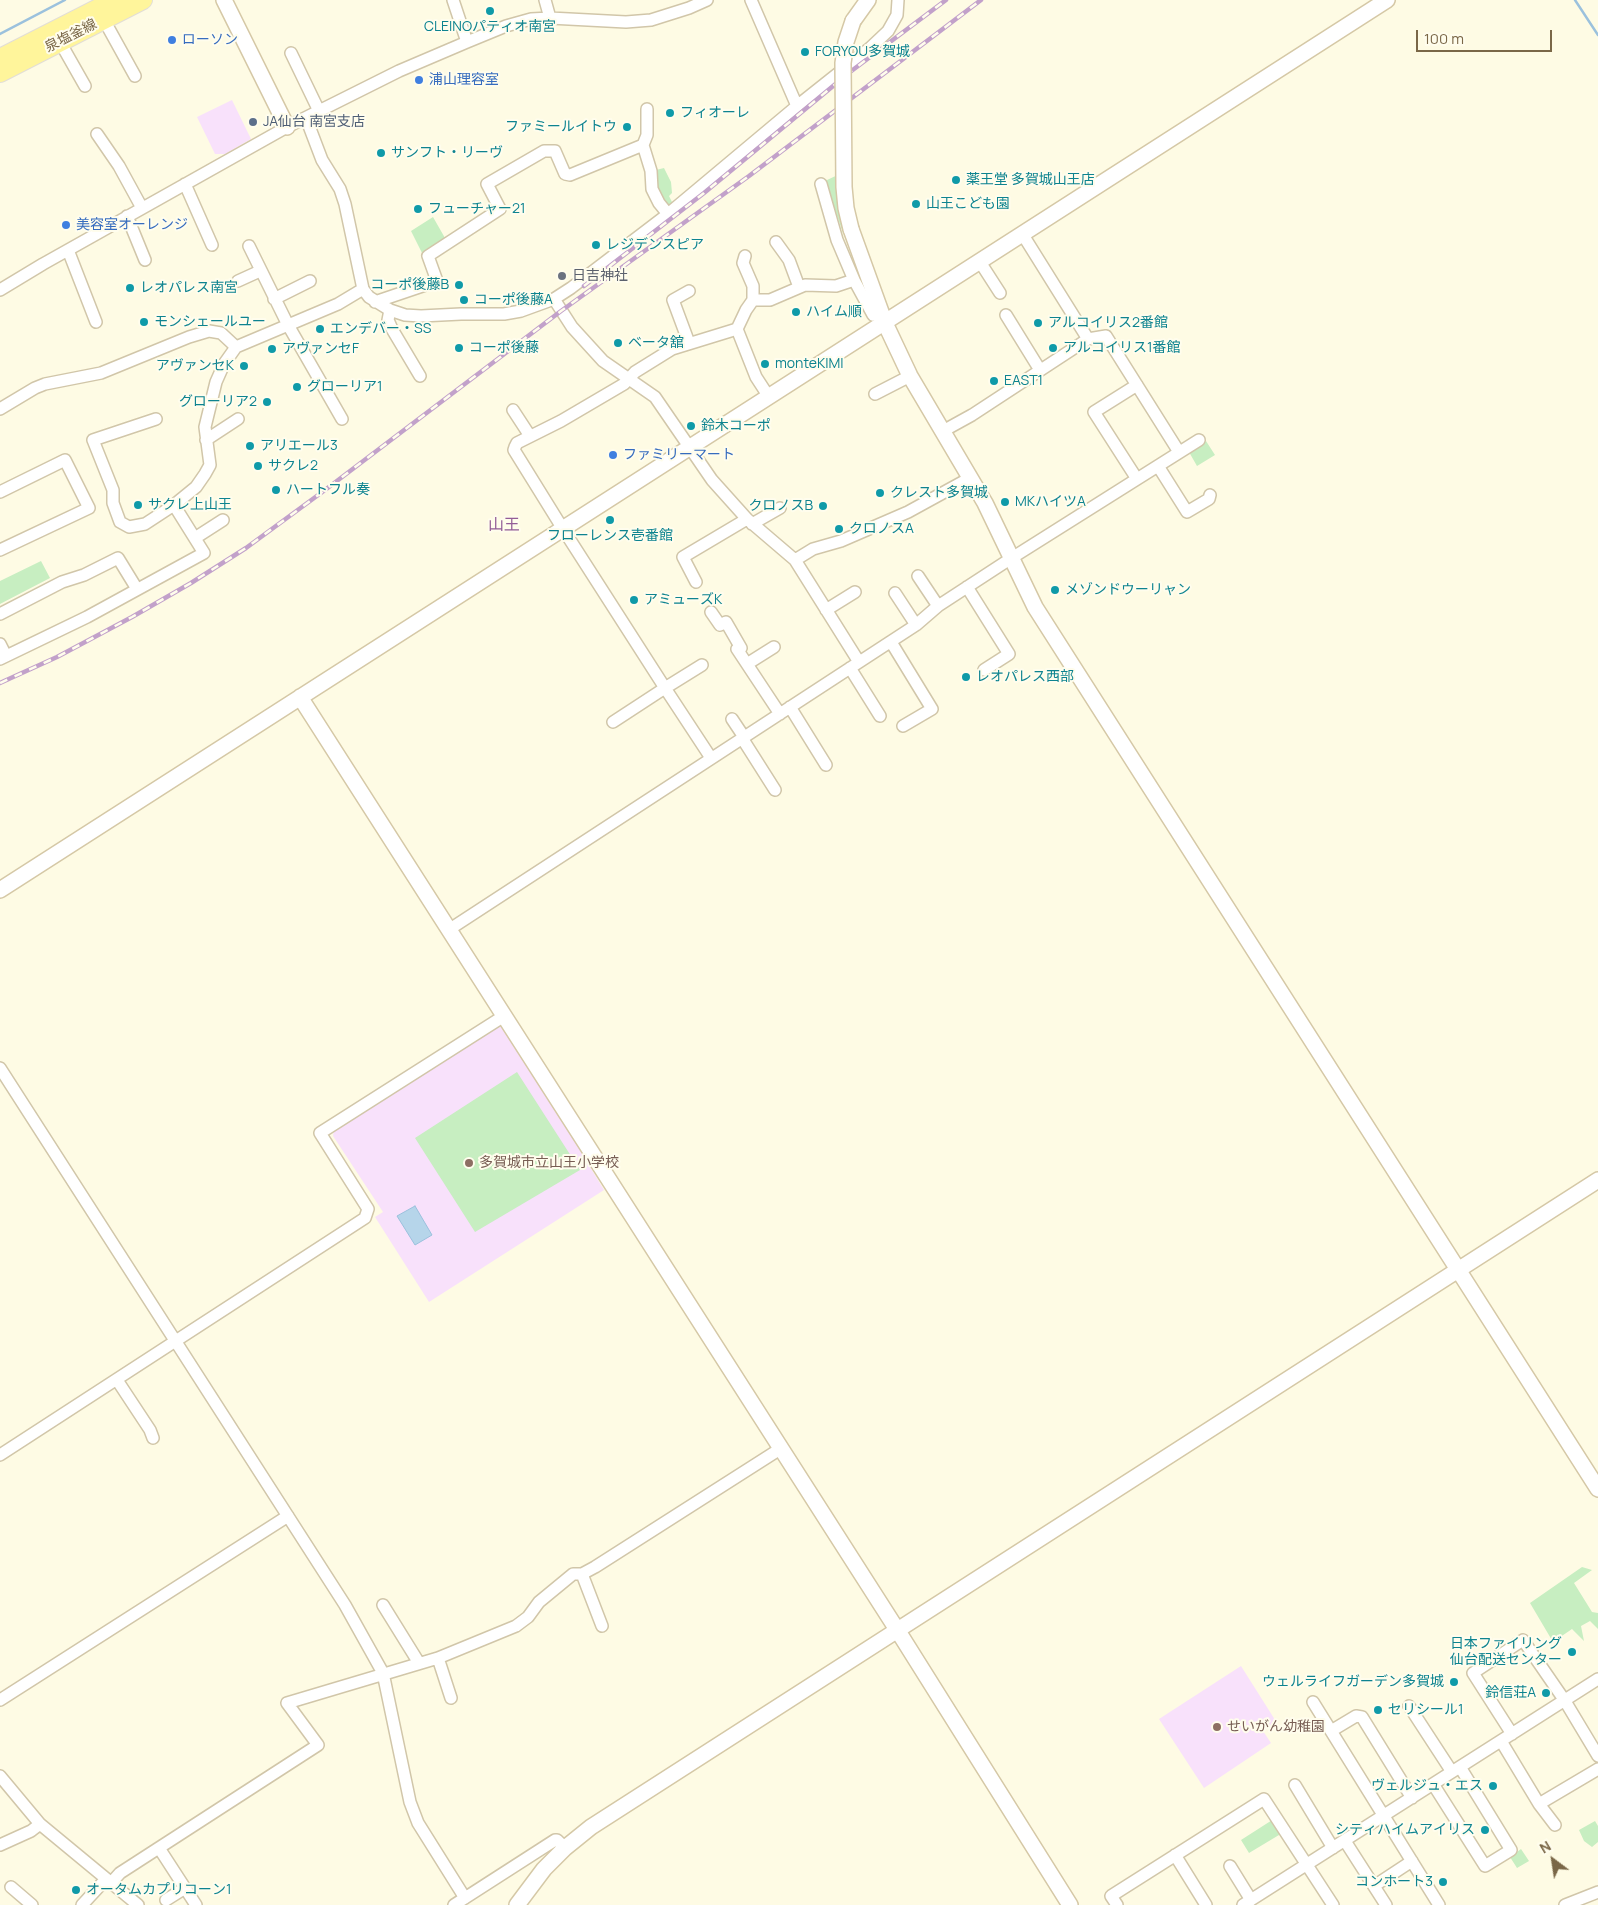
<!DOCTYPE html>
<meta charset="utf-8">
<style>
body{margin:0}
#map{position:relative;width:1598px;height:1905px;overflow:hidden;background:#fefbe4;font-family:Manrope,sans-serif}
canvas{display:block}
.north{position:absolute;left:1528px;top:1835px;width:50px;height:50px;-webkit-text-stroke:4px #fffded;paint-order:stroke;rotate:329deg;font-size:14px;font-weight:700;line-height:20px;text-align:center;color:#7a6747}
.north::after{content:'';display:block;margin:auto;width:18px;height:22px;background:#7a6747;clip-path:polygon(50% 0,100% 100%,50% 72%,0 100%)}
.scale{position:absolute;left:1416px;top:30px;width:136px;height:22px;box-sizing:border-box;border:2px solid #7a6747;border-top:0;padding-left:6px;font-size:15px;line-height:18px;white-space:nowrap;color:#7a6747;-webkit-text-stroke:4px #fffded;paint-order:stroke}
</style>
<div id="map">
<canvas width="1598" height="1905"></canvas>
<div class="north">N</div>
<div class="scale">100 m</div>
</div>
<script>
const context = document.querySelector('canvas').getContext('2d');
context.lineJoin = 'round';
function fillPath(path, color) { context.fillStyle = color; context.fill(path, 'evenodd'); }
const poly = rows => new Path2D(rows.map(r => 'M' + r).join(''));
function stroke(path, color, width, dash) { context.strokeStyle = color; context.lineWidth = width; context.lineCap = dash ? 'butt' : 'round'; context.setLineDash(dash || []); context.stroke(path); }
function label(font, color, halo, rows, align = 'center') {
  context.font = font + ' Manrope,"Noto Sans JP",sans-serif'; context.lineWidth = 4; context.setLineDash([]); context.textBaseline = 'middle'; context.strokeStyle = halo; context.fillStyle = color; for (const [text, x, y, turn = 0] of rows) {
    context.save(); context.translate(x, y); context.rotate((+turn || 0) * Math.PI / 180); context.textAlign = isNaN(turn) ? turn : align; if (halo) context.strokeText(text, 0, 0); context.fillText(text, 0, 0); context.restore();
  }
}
fillPath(poly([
 [232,100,251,139,225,154,215,154,197,117],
 [496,1026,505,1027,604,1190,429,1302,375,1217,383,1212,333,1136,334,1129],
 [1241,1666,1277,1723,1263,1731,1271,1743,1204,1788,1159,1719]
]), '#f8e1fb');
fillPath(poly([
 [664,168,671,182,672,193,669,196,673,204,669,208,663,201,656,182,656,170],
 [848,170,850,193,856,227,843,233,825,181],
 [433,217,445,238,422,253,411,231],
 [1206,441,1215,455,1197,466,1189,452],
 [41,561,50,578,0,604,0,581],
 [517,1072,580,1170,475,1232,415,1138],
 [1582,1567,1592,1570,1574,1583,1592,1612,1598,1613,1598,1629,1590,1621,1581,1626,1584,1641,1572,1629,1553,1642,1530,1603],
 [1280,1815,1289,1829,1249,1853,1241,1840],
 [1595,1821,1598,1826,1598,1842,1592,1847,1584,1841,1579,1830],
 [1521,1849,1529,1861,1517,1868,1510,1857]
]), '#c7eec1');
const water = poly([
 [415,1206,432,1235,415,1245,397,1216,415,1206]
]);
fillPath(water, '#b6d5ea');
stroke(water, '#9bc1dd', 1);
stroke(poly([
 [1575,0,1598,35],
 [0,34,65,0]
]), '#9bc1dd', 2.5);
const street = poly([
 [453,0,467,42],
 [545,0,550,18],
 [751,0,797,106],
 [104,20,135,76],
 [60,42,85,86],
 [291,53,319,111],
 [647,109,647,135,643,145,651,171,652,189,659,203,668,214],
 [306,118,322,160,340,189,345,204,363,289,369,297,390,310,405,315,421,316,461,314,504,314,521,311,554,299,571,288,668,214,797,106,870,48,888,31,897,15,898,0],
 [97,134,119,166,142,208],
 [185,184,212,245],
 [821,184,837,240,854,280],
 [127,216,145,260],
 [1023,235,1088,339,1106,336,1179,452],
 [776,242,789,260,799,287],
 [249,246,288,325,342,419],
 [68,250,96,322],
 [745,256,743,263,753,286,753,300],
 [980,262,1000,293],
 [238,281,260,271],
 [0,290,43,264,287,127,399,71,467,42,506,26,531,19,550,18,626,22,651,20,689,8,707,0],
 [689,291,673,300,689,343],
 [274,299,310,281],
 [554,299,572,327,603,361,655,397,712,480,747,519,795,560,859,662],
 [375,302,437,281,428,256,500,209,487,184,544,151,555,151,565,174,570,175,643,145],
 [390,310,388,320,392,329,420,376],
 [1006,315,1040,370],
 [1137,385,1094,412,1137,479],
 [875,394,910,376],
 [769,397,756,377,737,329,746,310,753,300,770,300,805,285,836,286,854,280,873,315,881,312],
 [0,409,35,388,45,384,101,373,189,337,209,331,221,333,236,347],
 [513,410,530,436],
 [156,419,93,440,113,490,113,503,120,522,129,527,145,524,174,505,196,487,205,474,210,465,205,427,216,382,224,364,236,347,338,304,363,289],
 [943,431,972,415,1088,339],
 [206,440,238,419],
 [1158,466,1187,512,1209,499,1210,495],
 [0,492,65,460,89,508,0,550],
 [752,524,780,508],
 [195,538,223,520],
 [795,560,813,549,841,541,908,512,970,478],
 [918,576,938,606],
 [696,582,683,557,747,519],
 [967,587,1009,654,984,670],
 [895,593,916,625],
 [826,610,855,592],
 [711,612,720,625,726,622,741,648,737,649,780,714],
 [0,614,62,582,84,575,118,558,137,589],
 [891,642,932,709,903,726],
 [0,644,6,656],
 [0,659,87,617,204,553,174,505],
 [747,664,774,647],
 [702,665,665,688,711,758],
 [850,668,880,716],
 [790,707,826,765],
 [732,719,744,737],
 [613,722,665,688,563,529,514,450,515,447,517,443,561,421,624,384,635,372,672,349,737,329],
 [742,738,775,790],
 [450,929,916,625,938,606,1007,561,1199,440],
 [0,1068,345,1605,383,1673,410,1802,418,1823,465,1898],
 [117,1380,150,1430,153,1438],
 [0,1455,365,1218,368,1209,320,1133,504,1016],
 [582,1574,602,1626],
 [383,1605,419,1663],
 [438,1658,451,1698],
 [0,1700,288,1516],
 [1313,1702,1439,1905],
 [1409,1706,1452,1772],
 [1331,1731,1356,1716,1362,1717,1412,1798],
 [1512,1734,1473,1673,1523,1640,1565,1701,1598,1756],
 [1501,1741,1539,1804,1598,1769],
 [0,1776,40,1824,138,1905],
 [1433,1784,1485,1866,1511,1850,1460,1767],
 [1295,1785,1333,1848],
 [1539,1804,1555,1825],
 [1345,1841,1386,1905],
 [0,1845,31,1831,40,1824],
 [159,1848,196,1905],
 [1175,1855,1206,1905],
 [1230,1866,1251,1900],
 [111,1883,120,1873,318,1745,287,1703,438,1658,516,1626,528,1617,539,1602,573,1574,582,1574,595,1567,780,1449],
 [1374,1886,1412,1861],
 [11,1887,32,1905],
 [166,1900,185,1888],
 [82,1905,106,1879],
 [454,1905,555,1840,557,1840,565,1848],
 [1117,1905,1111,1896,1264,1799,1333,1905],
 [1243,1905,1598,1679],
 [1565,1905,1598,1892]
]);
const secondary = poly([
 [224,0,287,127],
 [853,21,868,0],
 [851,229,885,323,910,376,985,503,1035,607,1598,1489],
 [300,697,903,1639,1070,1905],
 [0,890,1387,0],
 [517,1905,544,1869,565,1848,591,1827,1598,1180]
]);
const primary = poly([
 [0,58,114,0],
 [0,73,143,0]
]);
stroke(street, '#d1c6a9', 14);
stroke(secondary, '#d5c8a6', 18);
stroke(primary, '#e2ded7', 20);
stroke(street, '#fff', 11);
stroke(secondary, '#fff', 15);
stroke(primary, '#fff59b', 18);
const rail = poly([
 [584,286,704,193,850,72,946,0],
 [0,683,57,657,132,617,191,583,246,548,325,490,561,311,749,176,981,0]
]);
stroke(rail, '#c2a1ca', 4.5);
stroke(rail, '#fffded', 2.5, [8]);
const secondaryBridge = poly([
 [851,229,846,208,844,187,843,63,846,42,853,21]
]);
stroke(secondaryBridge, '#d5c8a6', 18, []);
stroke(secondaryBridge, '#fff', 15);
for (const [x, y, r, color] of [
 [490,11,5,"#0f9aa8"],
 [172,40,5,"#3f7fe0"],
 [805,52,5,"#0f9aa8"],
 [419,80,5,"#3f7fe0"],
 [670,113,5,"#0f9aa8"],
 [253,122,5,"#5c6f8a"],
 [627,127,5,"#0f9aa8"],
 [381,153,5,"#0f9aa8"],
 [956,180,5,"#0f9aa8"],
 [916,204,5,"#0f9aa8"],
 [418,209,5,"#0f9aa8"],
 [66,225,5,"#3f7fe0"],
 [596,245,5,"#0f9aa8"],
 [562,276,5,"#6b7280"],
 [459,285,5,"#0f9aa8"],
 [130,288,5,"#0f9aa8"],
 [464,300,5,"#0f9aa8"],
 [796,312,5,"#0f9aa8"],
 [144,322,5,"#0f9aa8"],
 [1038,323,5,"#0f9aa8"],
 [320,329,5,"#0f9aa8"],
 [618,343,5,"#0f9aa8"],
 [459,348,5,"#0f9aa8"],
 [1053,348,5,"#0f9aa8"],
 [272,349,5,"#0f9aa8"],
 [765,364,5,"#0f9aa8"],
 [244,366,5,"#0f9aa8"],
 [994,381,5,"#0f9aa8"],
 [297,387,5,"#0f9aa8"],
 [267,402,5,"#0f9aa8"],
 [691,426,5,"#0f9aa8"],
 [250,446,5,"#0f9aa8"],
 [613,455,5,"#3f7fe0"],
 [258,466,5,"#0f9aa8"],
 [276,490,5,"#0f9aa8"],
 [880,493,5,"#0f9aa8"],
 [1005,502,5,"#0f9aa8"],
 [138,505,5,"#0f9aa8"],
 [823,506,5,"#0f9aa8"],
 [610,520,5,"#0f9aa8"],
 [839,529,5,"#0f9aa8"],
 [1055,590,5,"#0f9aa8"],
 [634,600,5,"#0f9aa8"],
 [966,677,5,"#0f9aa8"],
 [469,1163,5,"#8d6e63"],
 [1572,1652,5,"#0f9aa8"],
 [1454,1682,5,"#0f9aa8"],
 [1546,1693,5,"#0f9aa8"],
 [1378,1710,5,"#0f9aa8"],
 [1217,1727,5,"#8d6e63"],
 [1493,1786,5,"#0f9aa8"],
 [1485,1830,5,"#0f9aa8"],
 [1443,1882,5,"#0f9aa8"],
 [76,1890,5,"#0f9aa8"]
]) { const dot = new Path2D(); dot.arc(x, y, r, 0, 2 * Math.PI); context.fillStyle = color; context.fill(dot); stroke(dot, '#fffded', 2); }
label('14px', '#0d838f', '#fffded', [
 ["CLEINOパティオ南宮",490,27,"center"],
 ["FORYOU多賀城",815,52],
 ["フィオーレ",680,113],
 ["ファミールイトウ",617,127,"right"],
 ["サンフト・リーヴ",391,153],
 ["薬王堂 多賀城山王店",966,180],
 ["山王こども園",926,204],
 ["フューチャー21",428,209],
 ["レジデンスピア",606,245],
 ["コーポ後藤B",449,285,"right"],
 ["レオパレス南宮",140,288],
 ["コーポ後藤A",474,300],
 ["ハイム順",806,312],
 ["モンシェールユー",154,322],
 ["アルコイリス2番館",1048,323],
 ["エンデバー・SS",330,329],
 ["ベータ舘",628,343],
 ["コーポ後藤",469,348],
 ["アルコイリス1番館",1063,348],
 ["アヴァンセF",282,349],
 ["monteKIMI",775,364],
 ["アヴァンセK",234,366,"right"],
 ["EAST1",1004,381],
 ["グローリア1",307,387],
 ["グローリア2",257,402,"right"],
 ["鈴木コーポ",701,426],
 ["アリエール3",260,446],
 ["サクレ2",268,466],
 ["ハートフル奏",286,490],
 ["クレスト多賀城",890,493],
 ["MKハイツA",1015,502],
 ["サクレ上山王",148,505],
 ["クロノスB",813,506,"right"],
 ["クロノスA",849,529],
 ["フローレンス壱番館",610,536,"center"],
 ["メゾンドウーリャン",1065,590],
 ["アミューズK",644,600],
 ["レオパレス西部",976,677],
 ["日本ファイリング",1562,1644,"right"],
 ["仙台配送センター",1562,1660,"right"],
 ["ウェルライフガーデン多賀城",1444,1682,"right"],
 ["鈴信荘A",1536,1693,"right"],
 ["セリシール1",1388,1710],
 ["ヴェルジュ・エス",1483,1786,"right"],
 ["シティハイムアイリス",1475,1830,"right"],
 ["コンホート3",1433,1882,"right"],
 ["オータムカプリコーン1",86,1890]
], 'left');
label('14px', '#7a6747', '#fffded', [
 ["泉塩釜線",71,36,-27]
]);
label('14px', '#366cbe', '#fffded', [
 ["ローソン",182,40],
 ["浦山理容室",429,80],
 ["美容室オーレンジ",76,225],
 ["ファミリーマート",623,455]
], 'left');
label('14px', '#4e5e75', '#fffded', [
 ["JA仙台 南宮支店",263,122]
], 'left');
label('14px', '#5b616d', '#fffded', [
 ["日吉神社",572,276]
], 'left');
label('14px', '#785e54', '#fffded', [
 ["多賀城市立山王小学校",479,1163],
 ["せいがん幼稚園",1227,1727]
], 'left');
label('16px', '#935d97', '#fffded', [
 ["山王",504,526]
]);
</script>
